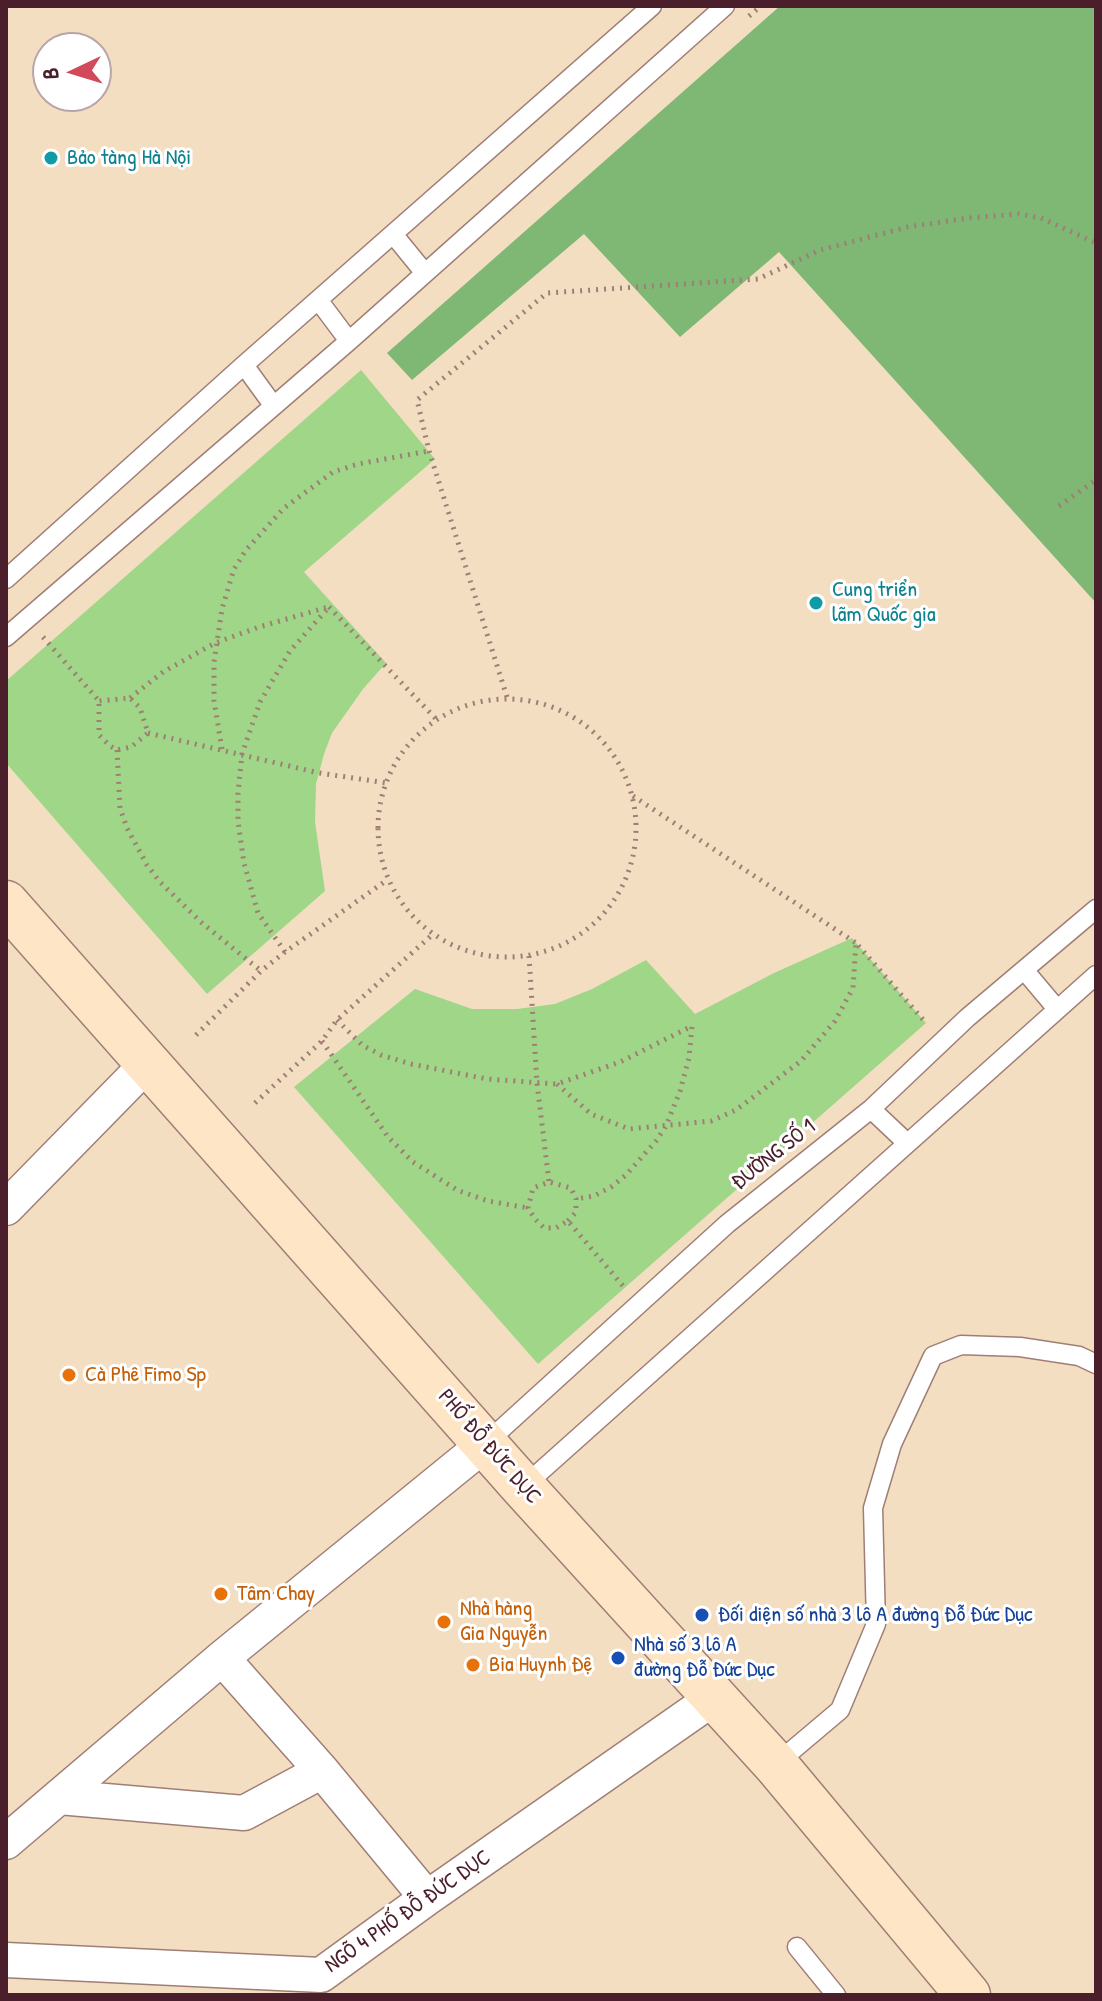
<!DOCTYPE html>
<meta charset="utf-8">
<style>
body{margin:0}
#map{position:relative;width:1102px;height:2001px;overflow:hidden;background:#f4dec2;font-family:"Patrick Hand",sans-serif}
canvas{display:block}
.frame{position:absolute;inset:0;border:8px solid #4a1f2b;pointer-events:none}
.north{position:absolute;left:32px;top:32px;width:80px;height:80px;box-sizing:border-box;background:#fff;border:2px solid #b7a5aa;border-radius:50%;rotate:266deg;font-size:22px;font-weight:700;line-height:32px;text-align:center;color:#4a1f2b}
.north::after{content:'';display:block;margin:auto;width:28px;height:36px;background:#d1495b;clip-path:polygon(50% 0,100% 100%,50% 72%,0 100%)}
</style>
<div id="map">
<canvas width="1102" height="2001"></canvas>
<div class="frame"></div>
<div class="north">B</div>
</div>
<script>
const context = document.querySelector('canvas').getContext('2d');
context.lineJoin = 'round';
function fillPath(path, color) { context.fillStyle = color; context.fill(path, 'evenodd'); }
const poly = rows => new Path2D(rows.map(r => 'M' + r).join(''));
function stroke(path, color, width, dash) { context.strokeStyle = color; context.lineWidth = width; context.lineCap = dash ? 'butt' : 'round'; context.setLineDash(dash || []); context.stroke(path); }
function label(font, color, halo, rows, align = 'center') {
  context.font = font + ' "Patrick Hand",sans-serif'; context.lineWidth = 6; context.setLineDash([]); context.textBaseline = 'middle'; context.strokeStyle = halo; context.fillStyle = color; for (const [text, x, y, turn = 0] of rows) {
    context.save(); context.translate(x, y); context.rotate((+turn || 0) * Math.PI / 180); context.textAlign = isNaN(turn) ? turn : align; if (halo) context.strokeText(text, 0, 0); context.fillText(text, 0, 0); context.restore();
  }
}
fillPath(poly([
 [361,370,435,459,304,572,386,663,363,689,332,733,324,754,316,784,315,822,325,891,207,994,6,763,6,681],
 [852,938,926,1023,538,1364,294,1087,415,989,472,1009,517,1009,555,1004,592,989,646,960,695,1014,774,973]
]), '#9fd688');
fillPath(poly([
 [780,6,1096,6,1096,603,779,252,680,337,584,234,412,380,387,353]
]), '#7fb774');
const lane = poly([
 [393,234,424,272],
 [319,301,349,341],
 [244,365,273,405],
 [6,579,244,365,652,6],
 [6,637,349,341,725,6],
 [1025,971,1057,1009],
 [871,1109,906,1142],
 [486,1443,727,1224,871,1109,967,1018,1096,909],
 [523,1487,1096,975],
 [776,1764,840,1710,876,1624,873,1508,892,1444,933,1356,961,1345,1020,1347,1079,1356,1096,1364],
 [797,1947,836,1995]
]);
const street = poly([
 [6,1208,149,1062],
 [322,1771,427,1898],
 [59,1797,244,1813,322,1771,222,1658],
 [6,1842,222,1658,486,1443],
 [6,1960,321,1975,427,1898,715,1697]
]);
const secondary = poly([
 [6,903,523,1487,776,1765,968,1995]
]);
stroke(lane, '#9f7e76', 21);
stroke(street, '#9f7e76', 37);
stroke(secondary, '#9f7e76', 47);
stroke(poly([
 [749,16,761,6],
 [1059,506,1096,480],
 [329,607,437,720],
 [43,637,99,701,99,735,110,746,117,750,131,747,148,733,140,708,130,698,99,701],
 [507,697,429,451,417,400,547,293,758,279,820,250,908,227,968,218,1019,214,1041,218,1096,243],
 [130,698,163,672,215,643,259,627,328,607],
 '378 828a129 129 0 1 1 258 0a129 129 0 1 1-258 0Z',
 [148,733,319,773,387,783],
 [222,749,214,701,214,662,222,609,234,569,246,550,284,508,333,472,358,464,429,451],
 [117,750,120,808,127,828,147,865,160,882,202,923,261,971],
 [633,796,856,943],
 [285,952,258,913,244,863,238,822,238,793,242,754,260,702,290,651,329,607],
 [529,956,537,1083,549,1182],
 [337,1020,362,1045,381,1055,411,1064,487,1079,557,1084,620,1062,692,1026,689,1058,680,1091,666,1126,656,1141,626,1175,611,1187,594,1196,576,1199],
 [196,1035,261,971,285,952,387,880],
 [322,1041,388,1137,413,1162,457,1190,488,1201,528,1208],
 [557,1084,591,1114,629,1129,711,1121,736,1110,801,1061,835,1021,853,988,856,943,926,1023],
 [255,1103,322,1041,337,1020,432,935],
 [568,1221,576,1212,576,1199,571,1188,549,1182,533,1188,528,1208,535,1219,544,1228,556,1228,568,1221,623,1286]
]), '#9f7e76', 5, [2, 6]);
stroke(lane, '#fff', 18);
stroke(street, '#fff', 34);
stroke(secondary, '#fde5c5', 44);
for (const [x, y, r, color] of [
 [51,158,8,"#0f9aa8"],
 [816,603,8,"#0f9aa8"],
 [69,1375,8,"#e8710a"],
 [221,1594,8,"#e8710a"],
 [702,1615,8,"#1a4fb4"],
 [444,1622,8,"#e8710a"],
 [618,1658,8,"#1a4fb4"],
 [473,1665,8,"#e8710a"]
]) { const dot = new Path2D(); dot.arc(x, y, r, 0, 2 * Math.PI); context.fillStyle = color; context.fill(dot); stroke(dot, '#fff', 3); }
label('22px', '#0d838f', '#fff', [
 ["Bảo tàng Hà Nội",67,158],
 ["Cung triển",832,590],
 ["lãm Quốc gia",832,615]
], 'left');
label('22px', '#4a1f2b', '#fff', [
 ["ĐƯỜNG SỐ 1",774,1155,-38],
 ["PHỐ ĐỖ ĐỨC DỤC",489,1447,49],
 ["NGÕ 4 PHỐ ĐỖ ĐỨC DỤC",408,1912,-35]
]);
label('22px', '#c56008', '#fff', [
 ["Cà Phê Fimo Sp",85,1375],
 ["Tâm Chay",237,1594],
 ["Nhà hàng",460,1609],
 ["Gia Nguyễn",460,1634],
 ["Bia Huynh Đệ",489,1665]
], 'left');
label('22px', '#164399', '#fff', [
 ["Đối diện số nhà 3 lô A đường Đỗ Đức Dục",718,1615],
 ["Nhà số 3 lô A",634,1645],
 ["đường Đỗ Đức Dục",634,1670]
], 'left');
</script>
